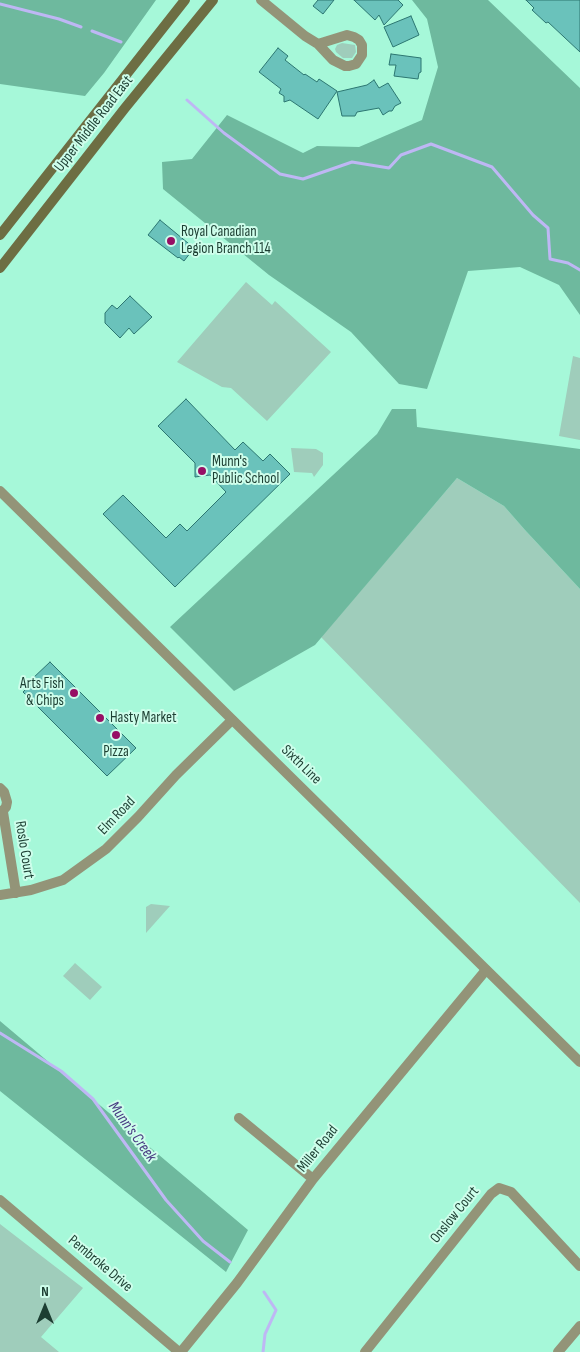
<!DOCTYPE html>
<style>
body{margin:0}
#map{position:relative;width:580px;height:1352px;overflow:hidden;background:#a6f8d9;font-family:"Sofia Sans Condensed",sans-serif}
canvas{display:block}
.north{position:absolute;left:20px;top:1282px;width:50px;height:50px;-webkit-text-stroke:4px #cefeeb;paint-order:stroke;rotate:0deg;font-size:14px;font-weight:700;line-height:20px;text-align:center;color:#1c3e32}
.north::after{content:'';display:block;margin:auto;width:18px;height:22px;background:#1c3e32;clip-path:polygon(50% 0,100% 100%,50% 72%,0 100%)}
</style>
<div id="map">
<canvas width="580" height="1352"></canvas>
<div class="north">N</div>
</div>
<script>
const context = document.querySelector('canvas').getContext('2d');
context.lineJoin = 'round';
function fillPath(path, color) { context.fillStyle = color; context.fill(path, 'evenodd'); }
const poly = rows => new Path2D(rows.map(r => 'M' + r).join(''));
function stroke(path, color, width, dash) { context.strokeStyle = color; context.lineWidth = width; context.lineCap = dash ? 'butt' : 'round'; context.setLineDash(dash || []); context.stroke(path); }
function label(font, color, halo, rows, align = 'center') {
  context.font = font + ' "Sofia Sans Condensed",sans-serif'; context.lineWidth = 4; context.setLineDash([]); context.textBaseline = 'middle'; context.strokeStyle = halo; context.fillStyle = color; for (const [text, x, y, turn = 0] of rows) {
    context.save(); context.translate(x, y); context.rotate((+turn || 0) * Math.PI / 180); context.textAlign = isNaN(turn) ? turn : align; if (halo) context.strokeText(text, 0, 0); context.fillText(text, 0, 0); context.restore();
  }
}
fillPath(poly([
 [342,43,355,45,356,52,352,58,343,58,336,52,335,49,337,45],
 [246,282,272,305,275,301,331,352,267,421,231,388,222,387,177,362],
 [573,356,580,358,580,440,559,436],
 [291,448,316,449,323,453,323,465,314,477,312,473,294,472],
 [457,478,504,506,525,530,580,589,580,903,321,637],
 [151,904,170,906,146,933,146,907],
 [75,963,102,987,90,1000,63,976],
 [0,1224,83,1288,41,1337,59,1352,0,1352]
]), '#9fcdbb');
fillPath(poly([
 [0,0,156,0,104,73,85,96,0,84],
 [412,0,488,0,580,88,580,315,559,285,520,267,468,271,427,389,399,384,351,332,269,275,163,189,162,162,192,159,227,115,303,153,317,146,359,147,422,120,438,67,427,19],
 [392,409,416,409,417,427,580,449,580,589,525,530,504,506,457,478,315,645,234,691,170,627,377,434],
 [0,1021,248,1230,226,1272,0,1091]
]), '#6eb99e');
stroke(poly([
 [0,4,59,19,81,27],
 [92,31,121,42],
 [187,100,224,133,280,174,303,179,352,162,389,168,401,155,431,144,492,167,533,215,548,228,550,259,568,263,580,270],
 [0,1033,61,1071,93,1099,166,1200,203,1241,230,1262],
 [263,1352,265,1334,276,1310,264,1292]
]), '#beb7f4', 3);
const building = poly([
 [318,0,334,0,323,14,313,6,318,0],
 [354,0,398,0,403,5,384,25,379,15,375,20,354,0],
 [526,0,580,0,580,52,548,22,546,23,532,10,534,8,526,0],
 [411,16,419,35,393,47,384,27,411,16],
 [278,48,288,56,285,60,304,75,305,74,317,82,319,79,337,91,318,119,290,100,284,102,284,96,279,93,281,89,259,72,278,48],
 [391,54,421,58,421,72,419,73,418,79,394,76,396,65,389,65,391,54],
 [374,80,379,88,388,83,401,103,395,106,392,111,389,111,383,115,379,108,357,112,355,116,342,116,337,92,367,85,374,80],
 [160,220,194,248,184,261,179,257,178,258,148,235,160,220],
 [130,296,152,317,134,334,129,328,120,338,105,323,105,313,112,305,117,309,130,296],
 [186,399,235,450,243,442,263,461,270,454,290,474,175,587,103,514,123,495,166,538,180,524,187,531,226,492,210,475,195,477,195,463,158,426,186,399],
 [50,662,136,748,107,776,23,692,34,681,32,679,50,662]
]);
fillPath(building, '#6ac2bb');
stroke(building, '#2c7671', 1);
stroke(poly([
 [261,0,305,36,318,44,333,60,345,66,349,66,356,64,362,55,362,45,359,40,354,37,347,35,318,44],
 [0,788,4,792,7,802,6,807,0,814],
 [3,812,16,893],
 [0,895,31,890,63,880,106,849,138,817,176,775,232,720],
 [239,1118,313,1179],
 [0,1200,179,1352],
 [181,1352,237,1283,313,1179,486,970],
 [365,1352,491,1194,499,1188,511,1192,580,1266],
 [558,1352,580,1326]
]), '#939478', 10);
stroke(poly([
 [0,491,580,1062]
]), '#939478', 10);
stroke(poly([
 [0,235,185,0],
 [0,268,125,108,213,0]
]), '#6d6e43', 10);
for (const [x, y, r, color] of [
 [171,241,5,"#970f65"],
 [202,471,5,"#970f65"],
 [74,693,5,"#970f65"],
 [100,718,5,"#970f65"],
 [116,735,5,"#970f65"]
]) { const dot = new Path2D(); dot.arc(x, y, r, 0, 2 * Math.PI); context.fillStyle = color; context.fill(dot); stroke(dot, '#cefeeb', 2); }
label('15px', '#1c3e32', '#cefeeb', [
 ["Upper Middle Road East",94,124,-52],
 ["Sixth Line",301,765,44],
 ["Elm Road",117,816,-46],
 ["Roslo Court",24,850,81],
 ["Miller Road",318,1149,-51],
 ["Onslow Court",455,1215,-51],
 ["Pembroke Drive",100,1264,40]
]);
label('15px', '#1c3e32', '#cefeeb', [
 ["Royal Canadian",181,232],
 ["Legion Branch 114",181,249],
 ["Munn's",212,462],
 ["Public School",212,479],
 ["Arts Fish",64,684,"right"],
 ["& Chips",64,701,"right"],
 ["Hasty Market",110,718],
 ["Pizza",116,752,"center"]
], 'left');
label('italic 16px', '#493c83', '#cefeeb', [
 ["Munn's Creek",132,1132,54]
]);
</script>
